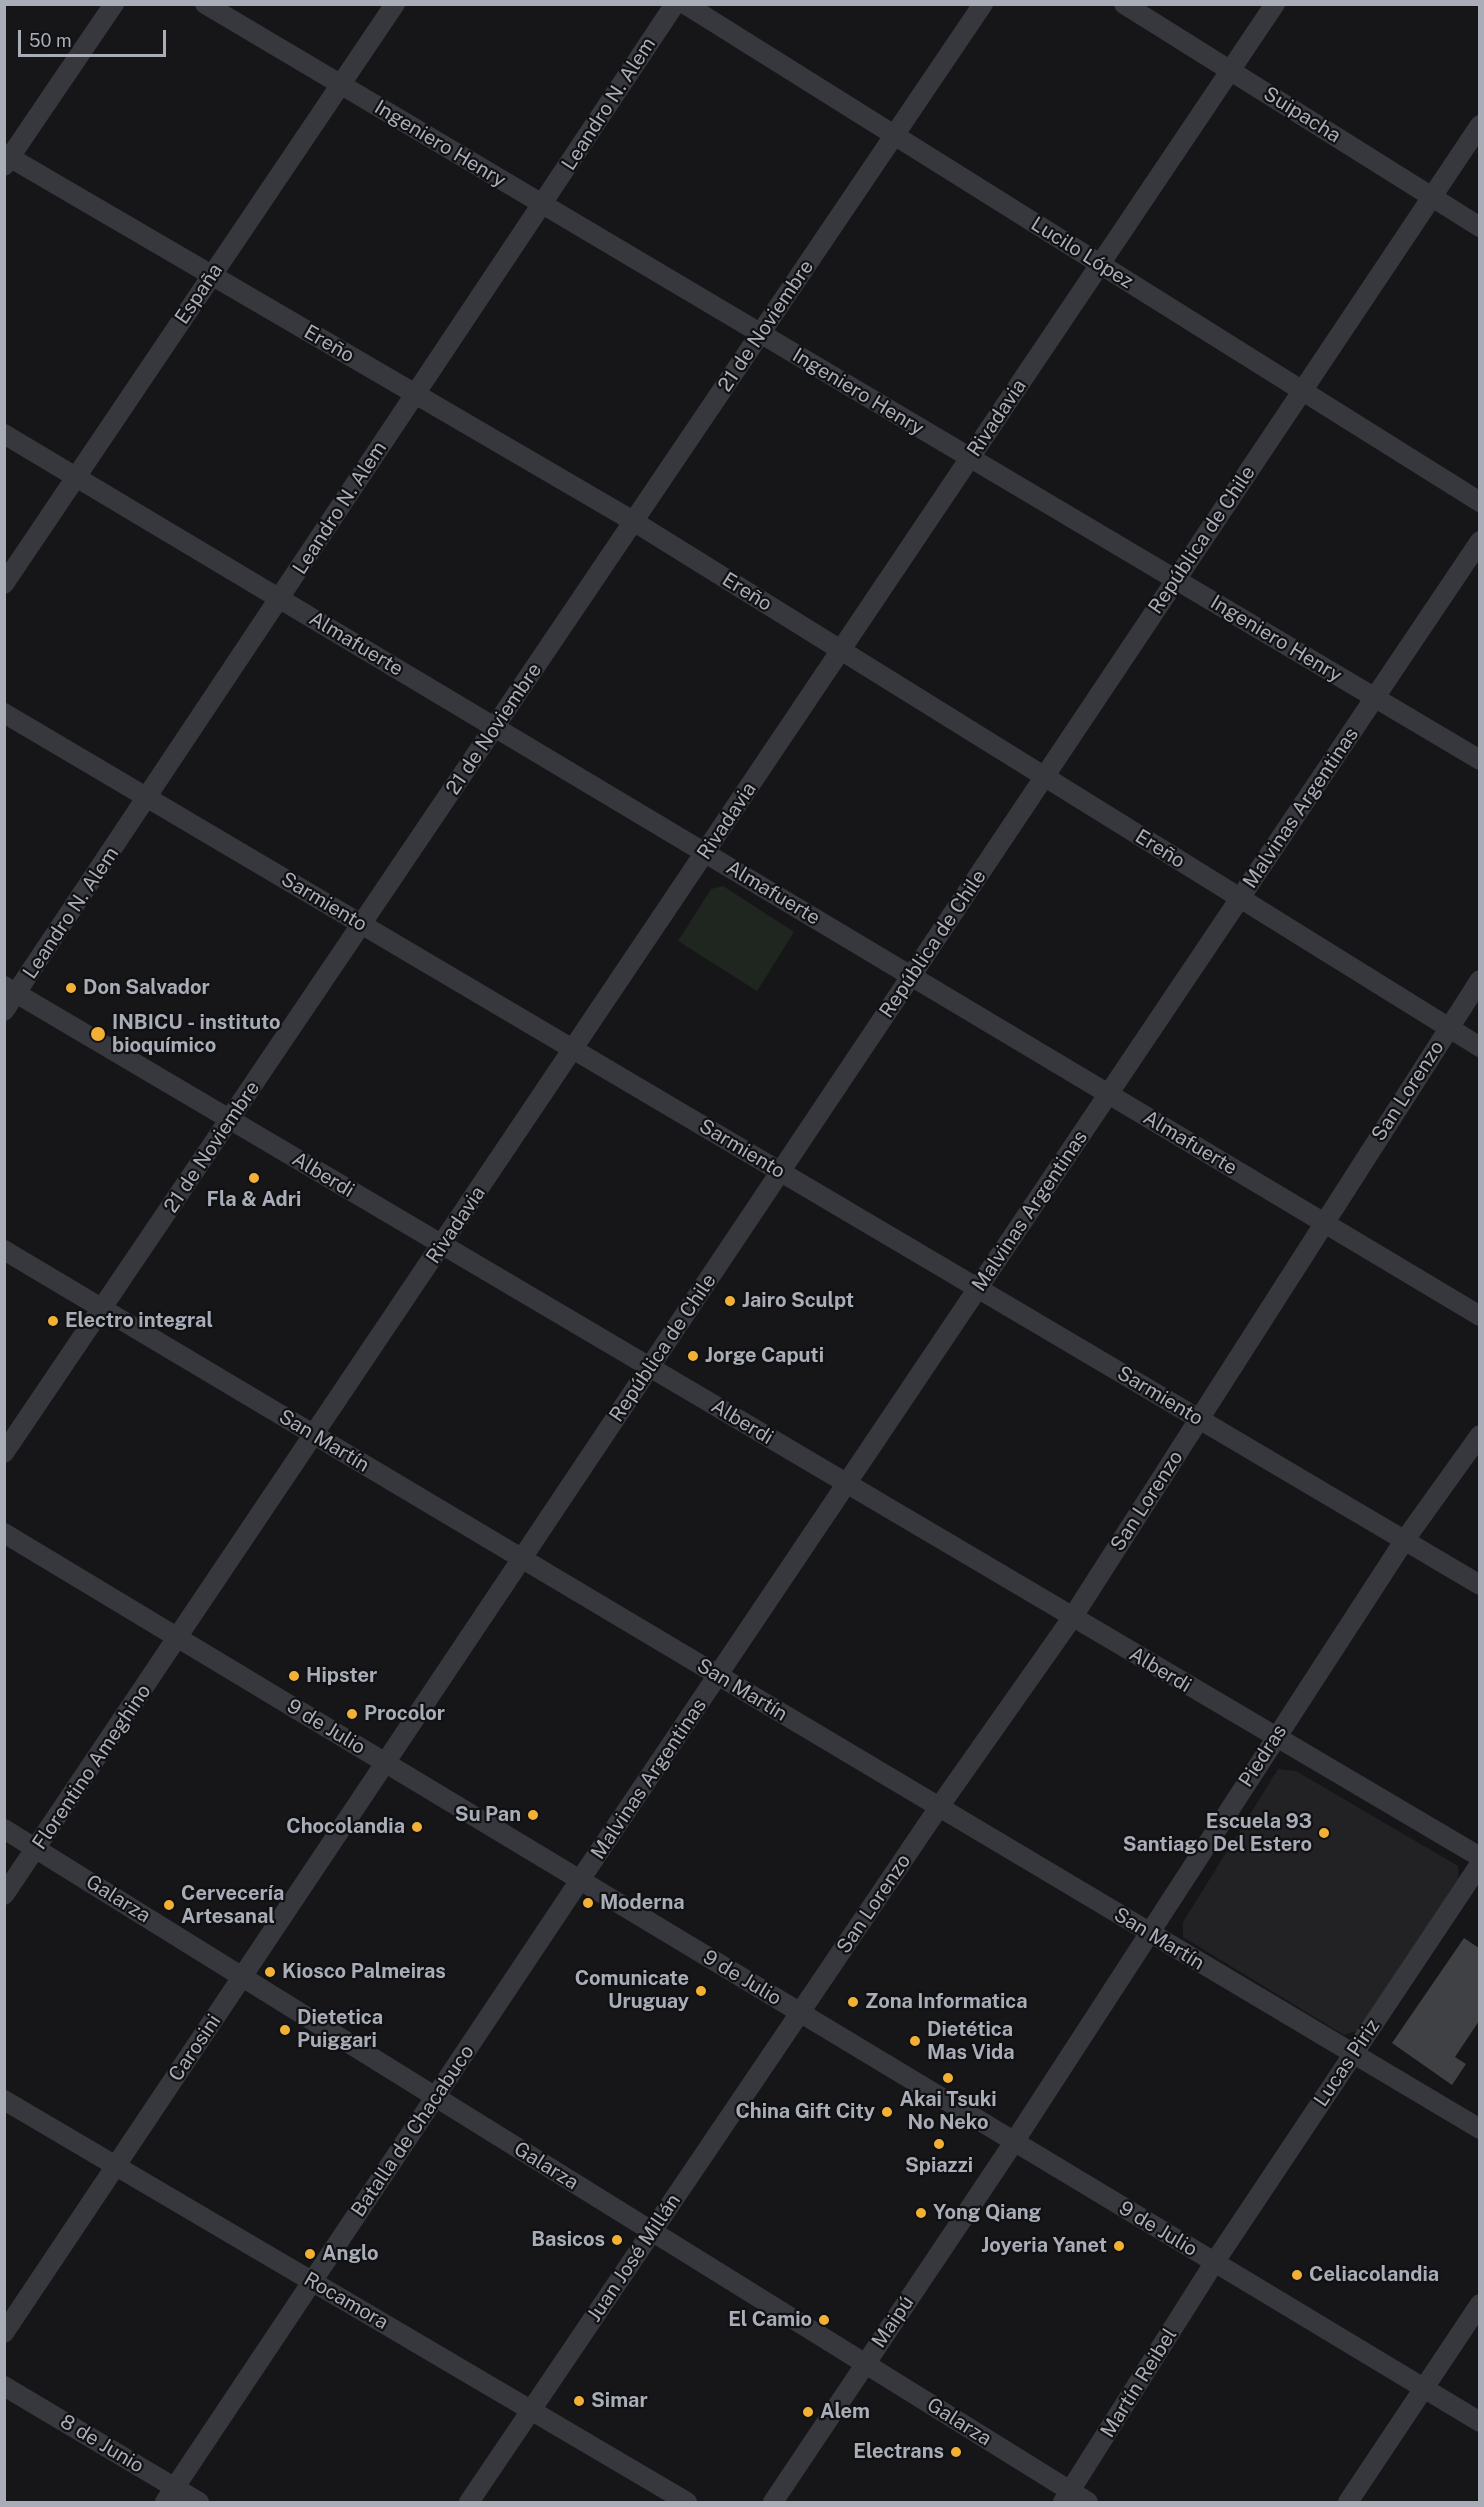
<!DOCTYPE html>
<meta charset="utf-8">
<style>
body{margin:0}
#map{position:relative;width:1484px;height:2507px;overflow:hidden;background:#161618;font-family:"Public Sans",sans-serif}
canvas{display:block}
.frame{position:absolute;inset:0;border:6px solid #a8adb8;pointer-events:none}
.scale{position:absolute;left:18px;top:30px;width:148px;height:27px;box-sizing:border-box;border:3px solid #a8adb8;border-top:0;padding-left:8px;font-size:18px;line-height:21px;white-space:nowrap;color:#a8adb8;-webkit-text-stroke:4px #111113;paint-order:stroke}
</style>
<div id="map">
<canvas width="1484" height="2507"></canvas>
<div class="frame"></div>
<div class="scale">50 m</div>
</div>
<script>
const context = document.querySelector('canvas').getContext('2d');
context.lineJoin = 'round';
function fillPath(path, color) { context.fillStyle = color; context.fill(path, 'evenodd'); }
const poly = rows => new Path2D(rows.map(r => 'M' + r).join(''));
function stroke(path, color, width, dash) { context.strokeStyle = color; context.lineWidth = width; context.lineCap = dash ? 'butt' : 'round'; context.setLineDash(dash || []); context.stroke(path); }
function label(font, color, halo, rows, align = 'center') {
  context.font = font + ' "Public Sans",sans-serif'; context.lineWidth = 4.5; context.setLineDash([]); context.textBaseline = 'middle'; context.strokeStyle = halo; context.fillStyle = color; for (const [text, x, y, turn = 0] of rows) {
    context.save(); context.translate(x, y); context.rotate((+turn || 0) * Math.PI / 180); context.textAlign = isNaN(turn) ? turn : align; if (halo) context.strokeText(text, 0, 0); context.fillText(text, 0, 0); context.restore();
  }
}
fillPath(poly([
 [1278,1769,1296,1771,1458,1866,1458,1879,1357,2031,1344,2035,1183,1937,1183,1922]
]), '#222225');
fillPath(poly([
 [723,886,794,932,757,991,678,941,711,889]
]), '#1e261f');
fillPath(poly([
 [1464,1938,1479,1948,1479,2021,1455,2057,1466,2064,1452,2085,1392,2043]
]), '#404145');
stroke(poly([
 [205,4,1480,760],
 [685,4,1480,502],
 [1124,4,1480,227],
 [4,154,633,521,1480,1047],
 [4,166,114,4],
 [4,434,1480,1316],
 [4,584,395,4],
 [4,713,1480,1585],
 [4,986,1480,1857],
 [4,1011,675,4],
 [4,1250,1480,2129],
 [4,1453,983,4],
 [4,1533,1480,2422],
 [4,1829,1088,2502],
 [4,1895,1275,4],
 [4,2100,687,2502],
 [4,2333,1480,125],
 [4,2386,199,2502],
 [165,2502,580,1880,1480,541],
 [469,2502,939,1807,1072,1618,1480,980],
 [773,2502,1014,2142,1404,1541,1480,1435],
 [1063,2502,1214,2263,1480,1864],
 [1348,2502,1480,2304]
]), '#37383d', 20);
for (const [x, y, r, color] of [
 [71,988,6,"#f2b134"],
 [98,1034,8,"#f2b134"],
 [254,1178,6,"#f2b134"],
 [730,1301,6,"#f2b134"],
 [53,1321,6,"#f2b134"],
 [693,1356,6,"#f2b134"],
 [294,1676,6,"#f2b134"],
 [352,1714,6,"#f2b134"],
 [533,1815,6,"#f2b134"],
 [417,1827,6,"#f2b134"],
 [1324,1833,6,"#f2b134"],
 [588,1903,6,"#f2b134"],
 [169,1905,6,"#f2b134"],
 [270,1972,6,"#f2b134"],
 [701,1991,6,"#f2b134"],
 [853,2002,6,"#f2b134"],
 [285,2030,6,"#f2b134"],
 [915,2041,6,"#f2b134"],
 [948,2078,6,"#f2b134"],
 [887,2112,6,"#f2b134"],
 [939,2144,6,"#f2b134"],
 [921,2213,6,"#f2b134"],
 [617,2240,6,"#f2b134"],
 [1119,2246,6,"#f2b134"],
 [310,2254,6,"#f2b134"],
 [1297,2275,6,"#f2b134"],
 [824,2320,6,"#f2b134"],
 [579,2401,6,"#f2b134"],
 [808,2412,6,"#f2b134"],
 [956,2452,6,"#f2b134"]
]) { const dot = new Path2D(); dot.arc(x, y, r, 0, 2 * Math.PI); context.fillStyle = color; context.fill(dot); stroke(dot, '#111113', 2); }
label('20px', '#a8adb8', '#111113', [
 ["Leandro N. Alem",609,104,-57],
 ["Suipacha",1302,115,32],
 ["Ingeniero Henry",440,144,31],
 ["Lucilo López",1082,253,32],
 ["España",199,294,-56],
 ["21 de Noviembre",766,326,-56],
 ["Ereño",329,344,30],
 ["Ingeniero Henry",858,392,31],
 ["Rivadavia",997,418,-56],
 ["Leandro N. Alem",340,508,-57],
 ["República de Chile",1202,540,-56],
 ["Ereño",747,592,32],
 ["Ingeniero Henry",1276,639,31],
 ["Almafuerte",356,644,31],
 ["21 de Noviembre",494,729,-56],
 ["Malvinas Argentinas",1301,808,-56],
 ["Rivadavia",727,821,-56],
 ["Ereño",1160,849,32],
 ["Almafuerte",773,893,31],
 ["Sarmiento",324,902,31],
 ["Leandro N. Alem",71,913,-56],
 ["República de Chile",933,944,-56],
 ["San Lorenzo",1408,1091,-57],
 ["Almafuerte",1190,1143,31],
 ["21 de Noviembre",212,1147,-56],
 ["Sarmiento",742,1149,31],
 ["Alberdi",323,1175,31],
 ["Malvinas Argentinas",1030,1211,-56],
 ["Rivadavia",456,1225,-56],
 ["República de Chile",663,1348,-56],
 ["Sarmiento",1160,1396,31],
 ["Alberdi",742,1422,31],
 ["San Martín",324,1441,31],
 ["San Lorenzo",1147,1501,-57],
 ["Alberdi",1160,1670,31],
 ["San Martín",742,1690,31],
 ["9 de Julio",326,1727,31],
 ["Piedras",1263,1756,-57],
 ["Florentino Ameghino",92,1767,-56],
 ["Malvinas Argentinas",649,1779,-56],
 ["Galarza",118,1899,32],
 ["San Lorenzo",874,1904,-56],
 ["San Martín",1159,1939,31],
 ["9 de Julio",742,1978,31],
 ["Carosini",195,2048,-56],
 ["Lucas Piriz",1347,2063,-56],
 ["Batalla de Chacabuco",413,2131,-56],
 ["Galarza",546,2166,32],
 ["9 de Julio",1158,2229,31],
 ["Juan José Millán",634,2258,-56],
 ["Rocamora",346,2301,30],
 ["Maipú",893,2322,-56],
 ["Martín Reibel",1139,2383,-58],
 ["Galarza",959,2422,32],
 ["8 de Junio",102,2444,31]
]);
label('bold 20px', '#a8adb8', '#111113', [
 ["Don Salvador",83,988],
 ["INBICU - instituto",112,1023],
 ["bioquímico",112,1046],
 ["Fla & Adri",254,1200,"center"],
 ["Jairo Sculpt",742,1301],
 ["Electro integral",65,1321],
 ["Jorge Caputi",705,1356],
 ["Hipster",306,1676],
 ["Procolor",364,1714],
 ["Su Pan",521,1815,"right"],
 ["Escuela 93",1312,1822,"right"],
 ["Santiago Del Estero",1312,1845,"right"],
 ["Chocolandia",405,1827,"right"],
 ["Cervecería",181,1894],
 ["Artesanal",181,1917],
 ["Moderna",600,1903],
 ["Kiosco Palmeiras",282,1972],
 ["Comunicate",689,1979,"right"],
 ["Uruguay",689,2002,"right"],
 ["Zona Informatica",865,2002],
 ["Dietetica",297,2018],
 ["Puiggari",297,2041],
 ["Dietética",927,2030],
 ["Mas Vida",927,2053],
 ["Akai Tsuki",948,2100,"center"],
 ["No Neko",948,2123,"center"],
 ["China Gift City",875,2112,"right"],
 ["Spiazzi",939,2166,"center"],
 ["Yong Qiang",933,2213],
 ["Basicos",605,2240,"right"],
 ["Joyeria Yanet",1107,2246,"right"],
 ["Anglo",322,2254],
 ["Celiacolandia",1309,2275],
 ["El Camio",812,2320,"right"],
 ["Simar",591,2401],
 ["Alem",820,2412],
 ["Electrans",944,2452,"right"]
], 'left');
</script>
